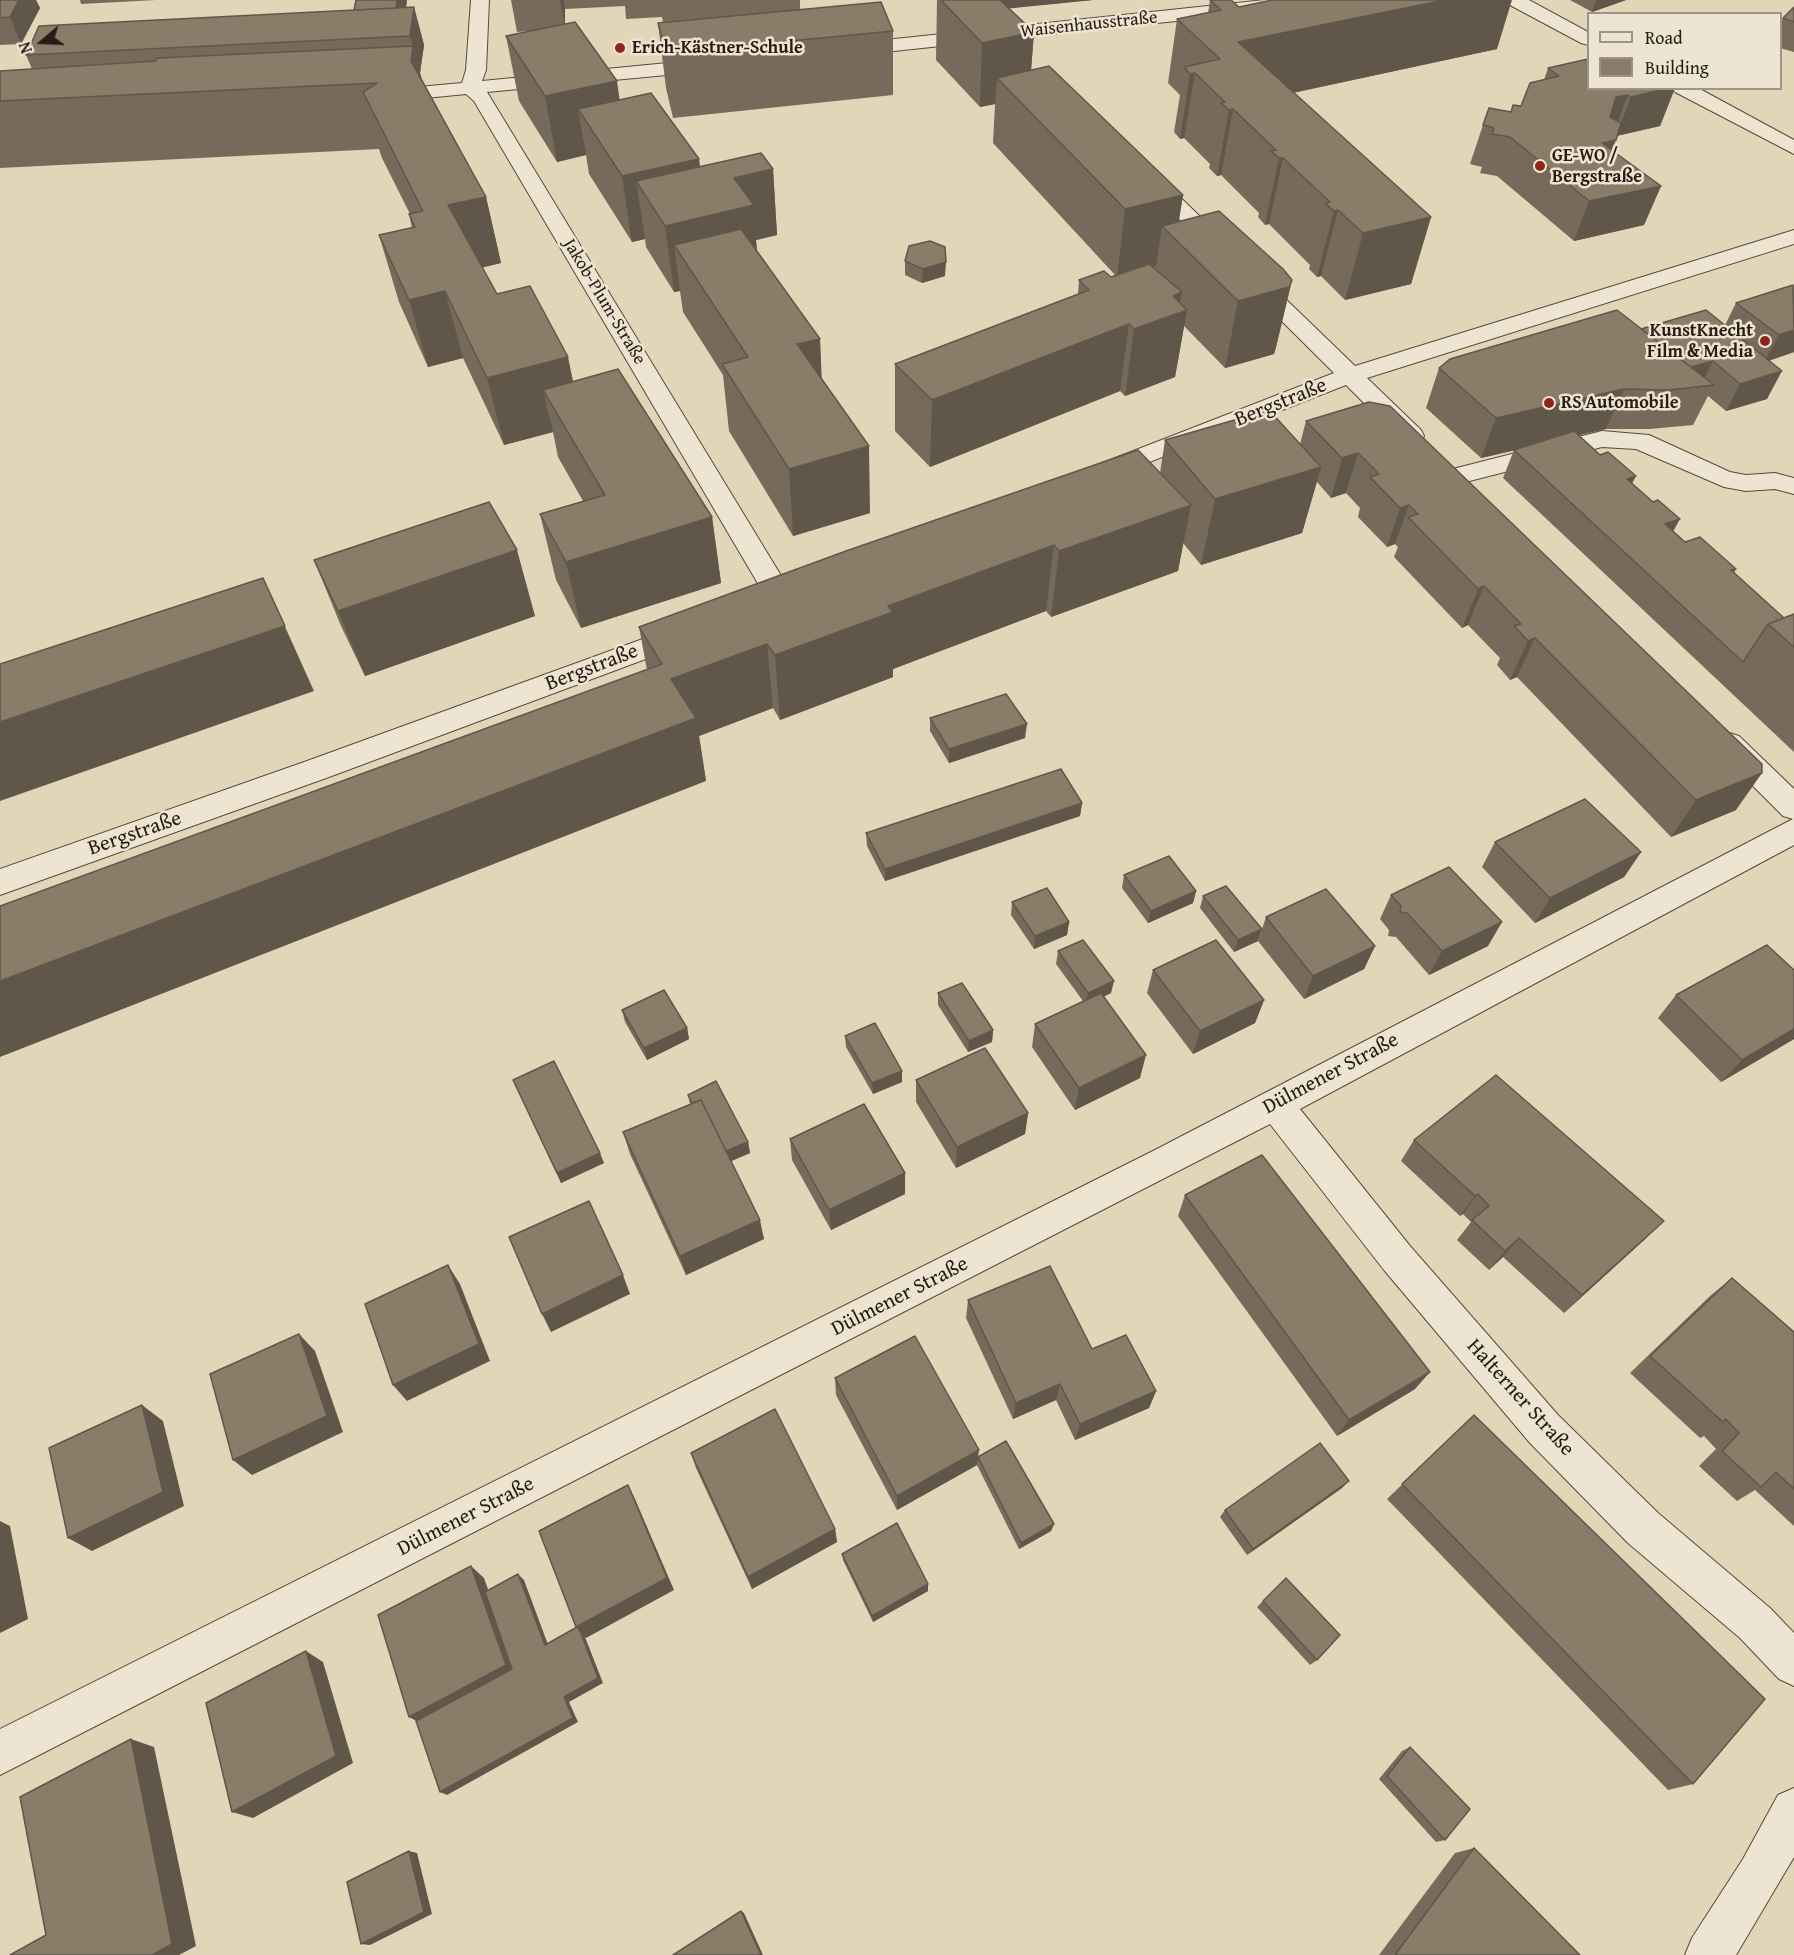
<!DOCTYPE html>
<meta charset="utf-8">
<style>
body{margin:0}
#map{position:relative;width:1794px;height:1955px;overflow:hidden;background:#e3d6b8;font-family:"Gentium Book Plus",serif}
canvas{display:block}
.legend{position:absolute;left:1587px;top:12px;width:195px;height:78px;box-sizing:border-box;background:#ede4d1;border:2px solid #9e9485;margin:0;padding:8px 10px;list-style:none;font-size:18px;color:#281b13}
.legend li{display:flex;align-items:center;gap:12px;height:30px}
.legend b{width:30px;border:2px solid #9e9485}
.north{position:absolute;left:12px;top:12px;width:60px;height:60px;-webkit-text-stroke:4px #ede4d1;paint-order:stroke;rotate:251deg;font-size:16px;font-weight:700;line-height:24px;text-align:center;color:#281b13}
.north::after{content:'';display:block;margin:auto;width:21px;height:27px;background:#281b13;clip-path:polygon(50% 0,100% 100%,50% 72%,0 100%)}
</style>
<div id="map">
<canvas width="1794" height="1955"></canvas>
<ul class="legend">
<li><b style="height:8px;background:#ede4d1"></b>Road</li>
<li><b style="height:16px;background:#897c69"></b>Building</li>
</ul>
<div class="north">N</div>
</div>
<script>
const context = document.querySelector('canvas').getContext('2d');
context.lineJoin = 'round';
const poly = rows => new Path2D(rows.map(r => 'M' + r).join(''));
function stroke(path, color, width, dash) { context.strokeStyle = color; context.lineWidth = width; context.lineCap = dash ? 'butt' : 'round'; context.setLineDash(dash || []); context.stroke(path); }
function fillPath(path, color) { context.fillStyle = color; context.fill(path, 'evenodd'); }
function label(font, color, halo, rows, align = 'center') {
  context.font = font + ' "Gentium Book Plus",serif'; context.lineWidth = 5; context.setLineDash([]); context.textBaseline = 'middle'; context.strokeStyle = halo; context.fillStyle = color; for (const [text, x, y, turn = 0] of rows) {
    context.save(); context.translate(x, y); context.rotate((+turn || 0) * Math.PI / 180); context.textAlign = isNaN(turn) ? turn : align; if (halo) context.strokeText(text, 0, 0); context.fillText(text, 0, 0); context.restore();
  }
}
const minor = poly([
 [471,0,489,0,486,70,482,81,709,59,716,61,719,65,716,69,709,71,487,92,794,597,790,604,780,606,770,604,474,101,466,94,385,102,378,100,375,96,378,92,385,90,462,83,466,70,471,0],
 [1265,0,1326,0,1324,4,1317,6,847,56,840,54,837,50,840,46,847,44,1265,0],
 [1506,0,1529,0,1588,32,1588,45,1581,43,1508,4,1506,0],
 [1672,88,1698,88,1794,140,1794,154,1675,92,1672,88],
 [1149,172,1156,174,1355,366,1794,230,1794,244,1367,378,1421,430,1424,436,1421,442,1412,444,1403,442,1346,385,1101,481,1092,479,1088,473,1092,467,1334,373,1142,182,1138,178,1142,174,1149,172],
 [1602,431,1649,435,1730,472,1746,475,1775,473,1794,478,1794,494,1775,489,1746,491,1724,487,1636,449,1602,447,1454,485,1445,483,1441,477,1445,471,1602,431],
 [684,624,694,627,698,634,694,641,329,777,0,895,0,869,307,761,684,624],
 [1729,733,1739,736,1794,789,1794,845,1300,1109,1410,1246,1558,1415,1658,1513,1770,1608,1794,1633,1794,1686,1779,1679,1740,1638,1628,1543,1530,1443,1384,1270,1270,1124,0,1775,0,1729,1153,1151,1793,819,1783,816,1719,752,1714,744,1719,736,1729,733],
 [1794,1788,1794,1857,1736,1955,1685,1955,1692,1938,1743,1859,1778,1795,1794,1788]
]);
stroke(minor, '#574a3c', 2);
fillPath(minor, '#ede4d1');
fillPath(poly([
 [0,0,36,0,40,8,21,44,0,45],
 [80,0,156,0,81,4],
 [407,0,406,8,414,7,424,45,420,73,422,79,486,197,501,263,482,267,497,294,573,382,712,517,721,583,581,628,556,580,540,514,583,501,558,457,553,432,504,445,463,358,428,367,399,302,379,235,412,228,409,214,410,214,382,158,379,149,0,168,0,71,32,69,26,55,354,10],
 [511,0,800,0,800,10,893,31,893,95,673,118,666,88,658,23,663,23,662,17,626,19,625,6,565,9,565,24,619,100,699,159,700,167,773,169,777,235,756,240,757,252,820,339,821,379,870,513,793,536,729,431,723,375,683,312,680,291,674,292,646,247,645,239,632,242,589,174,586,155,557,162,519,101,506,36,531,31,517,32],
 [937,0,1093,0,1009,8,1034,32,1031,70,1183,195,1178,222,1292,280,1276,347,1274,354,1225,368,1184,326,1175,377,1125,396,1120,391,930,467,895,431,895,364,1078,294,1079,280,1111,277,1116,276,993,143,995,104,980,107,936,60],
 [1210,0,1239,7,1497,49,1293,93,1431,217,1411,284,1345,300,1321,276,1317,277,1309,269,1310,265,1269,224,1265,225,1258,217,1259,213,1221,175,1217,176,1209,168,1210,164,1184,138,1180,139,1174,132,1180,95,1168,83,1177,19,1208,13],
 [1570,0,1626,0,1592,12],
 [1794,7,1794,52,1780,48,1780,24,1783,18],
 [1548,68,1588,88,1675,88,1660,126,1617,136,1612,150,1661,186,1644,225,1574,241,1497,176,1480,173,1482,167,1470,164,1483,125,1511,112,1521,106,1544,80],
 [905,261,945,276,922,283,905,275],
 [1793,285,1794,352,1769,361,1767,399,1726,411,1708,396,1693,425,1650,429,1606,429,1578,435,1632,483,1673,531,1685,542,1736,569,1734,573,1784,618,1794,614,1794,752,1503,478,1514,450,1516,450,1481,458,1426,408,1439,368,1641,329,1725,325,1736,303],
 [1369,402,1736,810,1671,837,1517,677,1510,680,1497,665,1500,658,1468,625,1462,628,1394,557,1398,547,1395,544,1387,547,1358,517,1360,508,1346,493,1331,498,1317,482,1302,533,1201,565,1183,543,1178,571,1051,617,1046,611,893,669,893,677,780,720,773,708,699,736,706,781,647,670,639,627,1160,473,1165,440,1300,444,1306,421],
 [314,560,535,616,365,676,341,626],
 [930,718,1025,738,949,763,930,731],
 [1082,803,1080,816,885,881,867,846,866,833],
 [1495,842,1641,852,1624,877,1535,923,1482,867],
 [1124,875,1196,891,1193,903,1148,923,1122,888],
 [1391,895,1488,946,1429,975,1396,937,1388,936,1389,930,1380,919],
 [1203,896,1258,941,1234,952,1200,908],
 [1012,902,1069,922,1067,935,1034,949,1011,915],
 [1266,917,1375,946,1364,969,1304,999,1258,941],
 [1058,951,1111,993,1103,997,1140,1078,1075,1110,1032,1047,1035,1024,1083,1001,1056,964],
 [1153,970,1264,1000,1255,1023,1193,1054,1147,993],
 [1794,970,1794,1039,1721,1082,1658,1018,1676,995],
 [938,993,993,1030,992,1042,968,1052,938,1005],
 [622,1010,687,1028,689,1039,647,1060,625,1022],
 [845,1036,902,1082,873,1094,846,1047],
 [513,1080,604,1163,561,1183],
 [916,1080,1028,1113,1025,1134,956,1168,916,1102],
 [688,1095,748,1142,750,1153,731,1161,764,1239,686,1275,630,1154,623,1132,690,1104],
 [790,1139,905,1194,831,1230,792,1160],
 [1414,1140,1644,1240,1564,1313,1503,1257,1489,1270,1457,1240,1471,1222,1463,1214,1460,1216,1401,1161],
 [1185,1195,1415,1389,1337,1436,1178,1216],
 [1732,1278,1794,1332,1794,1526,1755,1490,1737,1501,1699,1466,1716,1449,1704,1436,1700,1438,1630,1373,1710,1296],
 [968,1300,1092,1349,1156,1391,1149,1408,1075,1440,1056,1400,1013,1419,966,1318],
 [835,1378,978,1456,1054,1524,1051,1531,1019,1549,977,1465,897,1510,836,1395],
 [1474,1415,1693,1784,1668,1790,1387,1499],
 [691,1453,835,1529,837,1542,752,1589,696,1468],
 [1342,1488,1247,1555,1220,1517,1225,1510],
 [842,1554,928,1584,928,1591,873,1622,843,1560],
 [1286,1578,1317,1660,1310,1665,1257,1607],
 [1410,1747,1445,1840,1436,1842,1379,1779,1402,1751],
 [1474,1848,1580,1955,1379,1955,1455,1853]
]), '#766b5a');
fillPath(poly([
 [19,0,36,0,40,8,21,44,10,17],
 [397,0,407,0,402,36,396,10],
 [560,0,564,0,565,9,565,29],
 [995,0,1093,0,994,10],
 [1445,0,1512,0,1497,49,1226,107,1238,42],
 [1596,0,1626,0,1592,12],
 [414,7,424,45,420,73,429,111,411,61,413,48,410,36],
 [1034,32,1029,97,997,78,995,104,980,107,982,43],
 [1195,73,1184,138,1180,139,1190,74],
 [617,81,626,146,578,109,586,155,557,162,545,96],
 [1669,88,1675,88,1660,126,1616,136,1631,97],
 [1628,95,1613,134,1602,136,1616,97],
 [1233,109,1221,175,1217,176,1229,110],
 [1616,140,1601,179,1602,143],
 [1279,158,1283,158,1269,224,1265,225],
 [699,159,705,217,734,178,773,169,777,235,756,240,759,272,674,245,680,291,674,292,665,226,636,181,645,239,632,242,622,176],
 [1661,186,1644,225,1574,241,1589,201],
 [1183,195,1176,240,1162,226,1156,266,1117,276,1125,209],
 [486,197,501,263,465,272,448,205],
 [1338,210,1321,276,1317,277,1334,211],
 [1431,217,1411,284,1345,300,1363,233],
 [946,262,945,276,922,283,923,269],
 [1292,280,1276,347,1274,354,1225,368,1238,301],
 [445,291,463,358,428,367,409,300],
 [1182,292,1178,313,1187,310,1175,377,1125,396,1134,329,1173,296],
 [1129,324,1120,391,930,467,932,400],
 [1794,330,1794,352,1764,362,1779,335],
 [820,339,823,406,797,344],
 [568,357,582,424,543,390,553,432,504,445,487,378],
 [1713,361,1700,387,1688,368],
 [1782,371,1767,399,1726,411,1740,384],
 [1624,389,1606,429,1481,458,1496,418],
 [869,446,870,513,793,536,789,469],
 [1358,453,1346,493,1331,498,1342,458],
 [1321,467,1302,533,1201,565,1215,499],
 [1636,476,1622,503,1627,479],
 [1191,505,1178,571,1051,617,1059,551],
 [1409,505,1395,544,1387,547,1400,508],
 [712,517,721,583,581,628,566,562],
 [1680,519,1665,546,1665,524],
 [1054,545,1046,611,893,669,893,677,780,720,775,655,888,606],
 [517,550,535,616,365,676,338,611],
 [263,578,314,691,0,801,0,722],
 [1484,586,1468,625,1462,628,1478,589],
 [1535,638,1517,677,1510,680,1528,641],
 [767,644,773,708,699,736,706,781,0,1057,0,981,671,679],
 [1027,724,1025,738,949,763,949,749],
 [1762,773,1736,810,1671,837,1696,800],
 [1082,803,1080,816,885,881,885,869],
 [1641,852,1624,877,1535,923,1550,898],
 [1196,891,1193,903,1148,923,1151,911],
 [1069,922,1067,935,1034,949,1035,936],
 [1502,922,1488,946,1429,975,1442,951],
 [1262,929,1258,941,1234,952,1238,940],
 [1375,946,1364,969,1304,999,1313,976],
 [1114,981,1111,993,1086,1005,1088,993],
 [1264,1000,1255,1023,1193,1054,1200,1031],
 [687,1028,689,1039,647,1060,644,1048],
 [1794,1029,1794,1039,1721,1082,1742,1060],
 [993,1030,992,1042,968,1052,969,1041],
 [1146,1055,1140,1078,1075,1110,1079,1088],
 [902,1071,902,1082,873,1094,872,1083],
 [1028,1113,1025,1134,956,1168,957,1147],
 [748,1142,750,1153,727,1163,724,1152],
 [600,1153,604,1163,561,1183,557,1173],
 [905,1173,905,1194,831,1230,829,1210],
 [1478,1194,1463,1214,1460,1216,1475,1196],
 [760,1220,764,1239,686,1275,680,1256],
 [1664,1221,1644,1240,1564,1313,1582,1295],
 [1519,1238,1503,1257,1489,1270,1505,1251],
 [448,1265,460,1284,490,1361,407,1401,393,1385],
 [623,1275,630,1294,551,1332,542,1314],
 [299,1334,315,1351,343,1432,252,1475,233,1460],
 [1430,1372,1415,1389,1337,1436,1349,1420],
 [1060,1384,1056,1400,1013,1419,1016,1403],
 [1156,1391,1149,1408,1075,1440,1080,1424],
 [142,1405,163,1421,184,1506,92,1551,68,1538],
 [979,1450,977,1465,897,1510,897,1496],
 [1349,1481,1342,1488,1247,1555,1253,1549],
 [628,1485,635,1499,674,1590,586,1638,585,1637,603,1683,569,1702,578,1722,447,1795,440,1792,564,1697,598,1678,576,1627],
 [0,1521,10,1526,28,1619,0,1633],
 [1054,1524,1051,1531,1019,1549,1021,1543],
 [835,1529,837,1542,752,1589,748,1577],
 [471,1566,484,1578,518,1674,424,1725,409,1717],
 [518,1574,524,1580,550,1650,545,1645],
 [928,1584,928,1591,873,1622,872,1616],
 [306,1651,323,1662,353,1763,253,1818,232,1812],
 [131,1739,154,1747,196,1946,179,1955,152,1955],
 [409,1851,417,1853,432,1914,370,1945,361,1944],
 [741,1911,744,1913,763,1955,761,1955]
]), '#60574a');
const building = poly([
 [0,0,19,0,10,17,0,18,0,0],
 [356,0,397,0,396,8,354,10,356,0],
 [941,0,1000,0,1034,32,982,43,941,0],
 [1210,0,1231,0,1239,7,1272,0,1445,0,1238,42,1431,217,1363,233,1338,210,1334,211,1325,203,1330,202,1283,158,1279,158,1271,151,1276,150,1233,109,1229,110,1221,103,1225,102,1195,73,1190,74,1184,67,1220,59,1177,19,1221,10,1210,0],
 [881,2,893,31,666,53,658,23,881,2],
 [414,7,410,36,26,55,39,26,414,7],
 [1794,7,1794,22,1783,18,1794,7],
 [575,22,617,81,545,96,506,36,575,22],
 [413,46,411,61,486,197,448,205,497,294,530,286,568,357,487,378,445,291,409,300,379,235,415,227,409,214,423,211,363,92,377,83,0,101,0,71,155,61,157,58,413,46],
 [1588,59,1588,88,1669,88,1631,97,1628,95,1616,97,1610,117,1621,123,1616,140,1602,143,1661,186,1589,201,1510,137,1492,134,1494,128,1483,125,1489,108,1511,112,1513,105,1521,106,1530,83,1559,76,1548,68,1588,59],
 [1049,66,1183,195,1125,209,997,78,1049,66],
 [651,93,699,159,622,176,578,109,651,93],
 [761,153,773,169,734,178,754,205,665,226,636,181,761,153],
 [1219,211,1283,269,1292,280,1289,287,1238,301,1162,226,1219,211],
 [741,229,820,339,797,344,869,446,789,469,722,364,748,357,674,245,741,229],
 [930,241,945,247,946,262,923,269,905,261,909,246,930,241],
 [1149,264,1182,292,1173,296,1187,310,1134,329,1129,324,932,400,895,364,1089,290,1079,280,1104,271,1111,277,1149,264],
 [1793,285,1794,330,1779,335,1736,303,1793,285],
 [1617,310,1714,385,1669,390,1624,389,1496,418,1439,368,1450,359,1617,310],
 [1706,310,1782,371,1740,384,1713,361,1691,367,1641,329,1706,310],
 [618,369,712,517,566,562,540,514,605,495,543,390,618,369],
 [1369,402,1390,406,1762,764,1762,773,1696,800,1535,638,1528,641,1514,626,1521,624,1484,586,1478,589,1408,517,1418,514,1409,505,1400,508,1370,477,1379,474,1358,453,1342,458,1306,421,1369,402],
 [1269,410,1321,467,1215,499,1165,440,1269,410],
 [1574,431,1600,455,1608,452,1636,476,1627,479,1653,502,1658,500,1680,519,1665,524,1685,542,1700,537,1736,569,1731,570,1784,618,1768,624,1743,662,1514,450,1574,431],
 [1138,450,1191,505,1059,551,1054,545,888,606,893,612,775,655,767,644,671,679,696,718,0,981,0,906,662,664,639,627,846,551,1138,450],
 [489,502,517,550,338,611,314,560,489,502],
 [263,578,285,626,0,722,0,664,263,578],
 [1794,614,1794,647,1768,624,1794,614],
 [1006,694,1027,724,949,749,930,718,1006,694],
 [1061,769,1082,803,885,869,866,833,1061,769],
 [1585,799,1641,852,1550,898,1495,842,1585,799],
 [1169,856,1196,891,1151,911,1124,875,1169,856],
 [1449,867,1502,922,1442,951,1407,913,1400,912,1401,906,1391,895,1449,867],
 [1226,886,1262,929,1238,940,1203,896,1226,886],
 [1047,888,1069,922,1035,936,1012,902,1047,888],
 [1326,889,1375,946,1313,976,1266,917,1326,889],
 [1083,940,1114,981,1088,993,1058,951,1083,940],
 [1216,940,1264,1000,1200,1031,1153,970,1216,940],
 [1767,945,1794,970,1794,1029,1742,1060,1676,995,1767,945],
 [962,983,993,1030,969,1041,938,993,962,983],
 [664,990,687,1028,644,1048,622,1010,664,990],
 [1101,993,1146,1055,1079,1088,1035,1024,1101,993],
 [875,1023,902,1071,872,1083,845,1036,875,1023],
 [985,1048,1028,1113,957,1147,916,1080,985,1048],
 [554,1061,600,1153,557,1173,513,1080,554,1061],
 [1496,1075,1664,1221,1582,1295,1519,1238,1505,1251,1472,1220,1489,1206,1478,1194,1475,1196,1414,1140,1496,1075],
 [716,1081,748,1142,726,1151,701,1100,692,1103,688,1095,716,1081],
 [701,1100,760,1220,680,1256,623,1132,701,1100],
 [864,1104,905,1173,829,1210,790,1139,864,1104],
 [1262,1155,1430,1372,1349,1420,1185,1195,1262,1155],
 [589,1201,623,1275,542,1314,509,1237,589,1201],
 [448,1265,479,1344,393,1385,365,1304,448,1265],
 [1050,1266,1092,1349,1126,1335,1156,1391,1080,1424,1060,1384,1016,1403,968,1300,1050,1266],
 [1732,1278,1794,1332,1794,1489,1776,1472,1761,1487,1722,1451,1739,1433,1726,1419,1723,1422,1650,1356,1732,1278],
 [299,1334,327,1416,233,1460,210,1374,299,1334],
 [915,1336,979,1450,897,1496,835,1378,915,1336],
 [142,1405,163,1492,68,1538,49,1448,142,1405],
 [775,1409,835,1529,748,1577,691,1453,775,1409],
 [1474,1415,1765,1699,1693,1784,1402,1484,1474,1415],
 [1006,1441,1054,1524,1021,1543,978,1457,1006,1441],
 [1320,1443,1349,1481,1253,1549,1225,1510,1320,1443],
 [628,1485,667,1578,576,1627,539,1531,628,1485],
 [897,1523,928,1584,872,1616,842,1554,897,1523],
 [471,1566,506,1665,409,1717,378,1615,471,1566],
 [518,1574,545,1645,577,1627,580,1631,598,1678,564,1697,573,1718,440,1792,416,1721,512,1669,485,1592,518,1574],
 [1286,1578,1340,1635,1317,1660,1263,1601,1286,1578],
 [306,1651,336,1756,232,1812,206,1703,306,1651],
 [131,1739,172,1944,152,1955,10,1955,46,1935,20,1797,131,1739],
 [1410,1747,1470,1809,1445,1840,1387,1776,1410,1747],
 [1474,1848,1580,1955,1395,1955,1474,1848],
 [409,1851,424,1912,361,1944,347,1882,409,1851],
 [741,1911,761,1955,673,1955,741,1911]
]);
fillPath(building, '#897c69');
stroke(building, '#60574a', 1.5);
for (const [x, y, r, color] of [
 [620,48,6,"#8f2418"],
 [1540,166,6,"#8f2418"],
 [1765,341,6,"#8f2418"],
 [1549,403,6,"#8f2418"]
]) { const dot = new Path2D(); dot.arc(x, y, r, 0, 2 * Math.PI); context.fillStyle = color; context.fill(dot); stroke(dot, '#ede4d1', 2); }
label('18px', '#281b13', '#ede4d1', [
 ["Waisenhausstraße",1089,25,-6],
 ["Jakob-Plum-Straße",604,302,59]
]);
label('bold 18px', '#281b13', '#ede4d1', [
 ["Erich-Kästner-Schule",632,48],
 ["GE-WO /",1552,156],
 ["Bergstraße",1552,177],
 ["KunstKnecht",1753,331,"right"],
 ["Film & Media",1753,352,"right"],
 ["RS Automobile",1561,403]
], 'left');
label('21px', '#281b13', '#ede4d1', [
 ["Bergstraße",1281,403,-22],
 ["Bergstraße",592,668,-21],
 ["Bergstraße",135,834,-19],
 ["Dülmener Straße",1331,1074,-28],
 ["Dülmener Straße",900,1297,-27],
 ["Halterner Straße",1520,1398,48],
 ["Dülmener Straße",466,1517,-27]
]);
</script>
